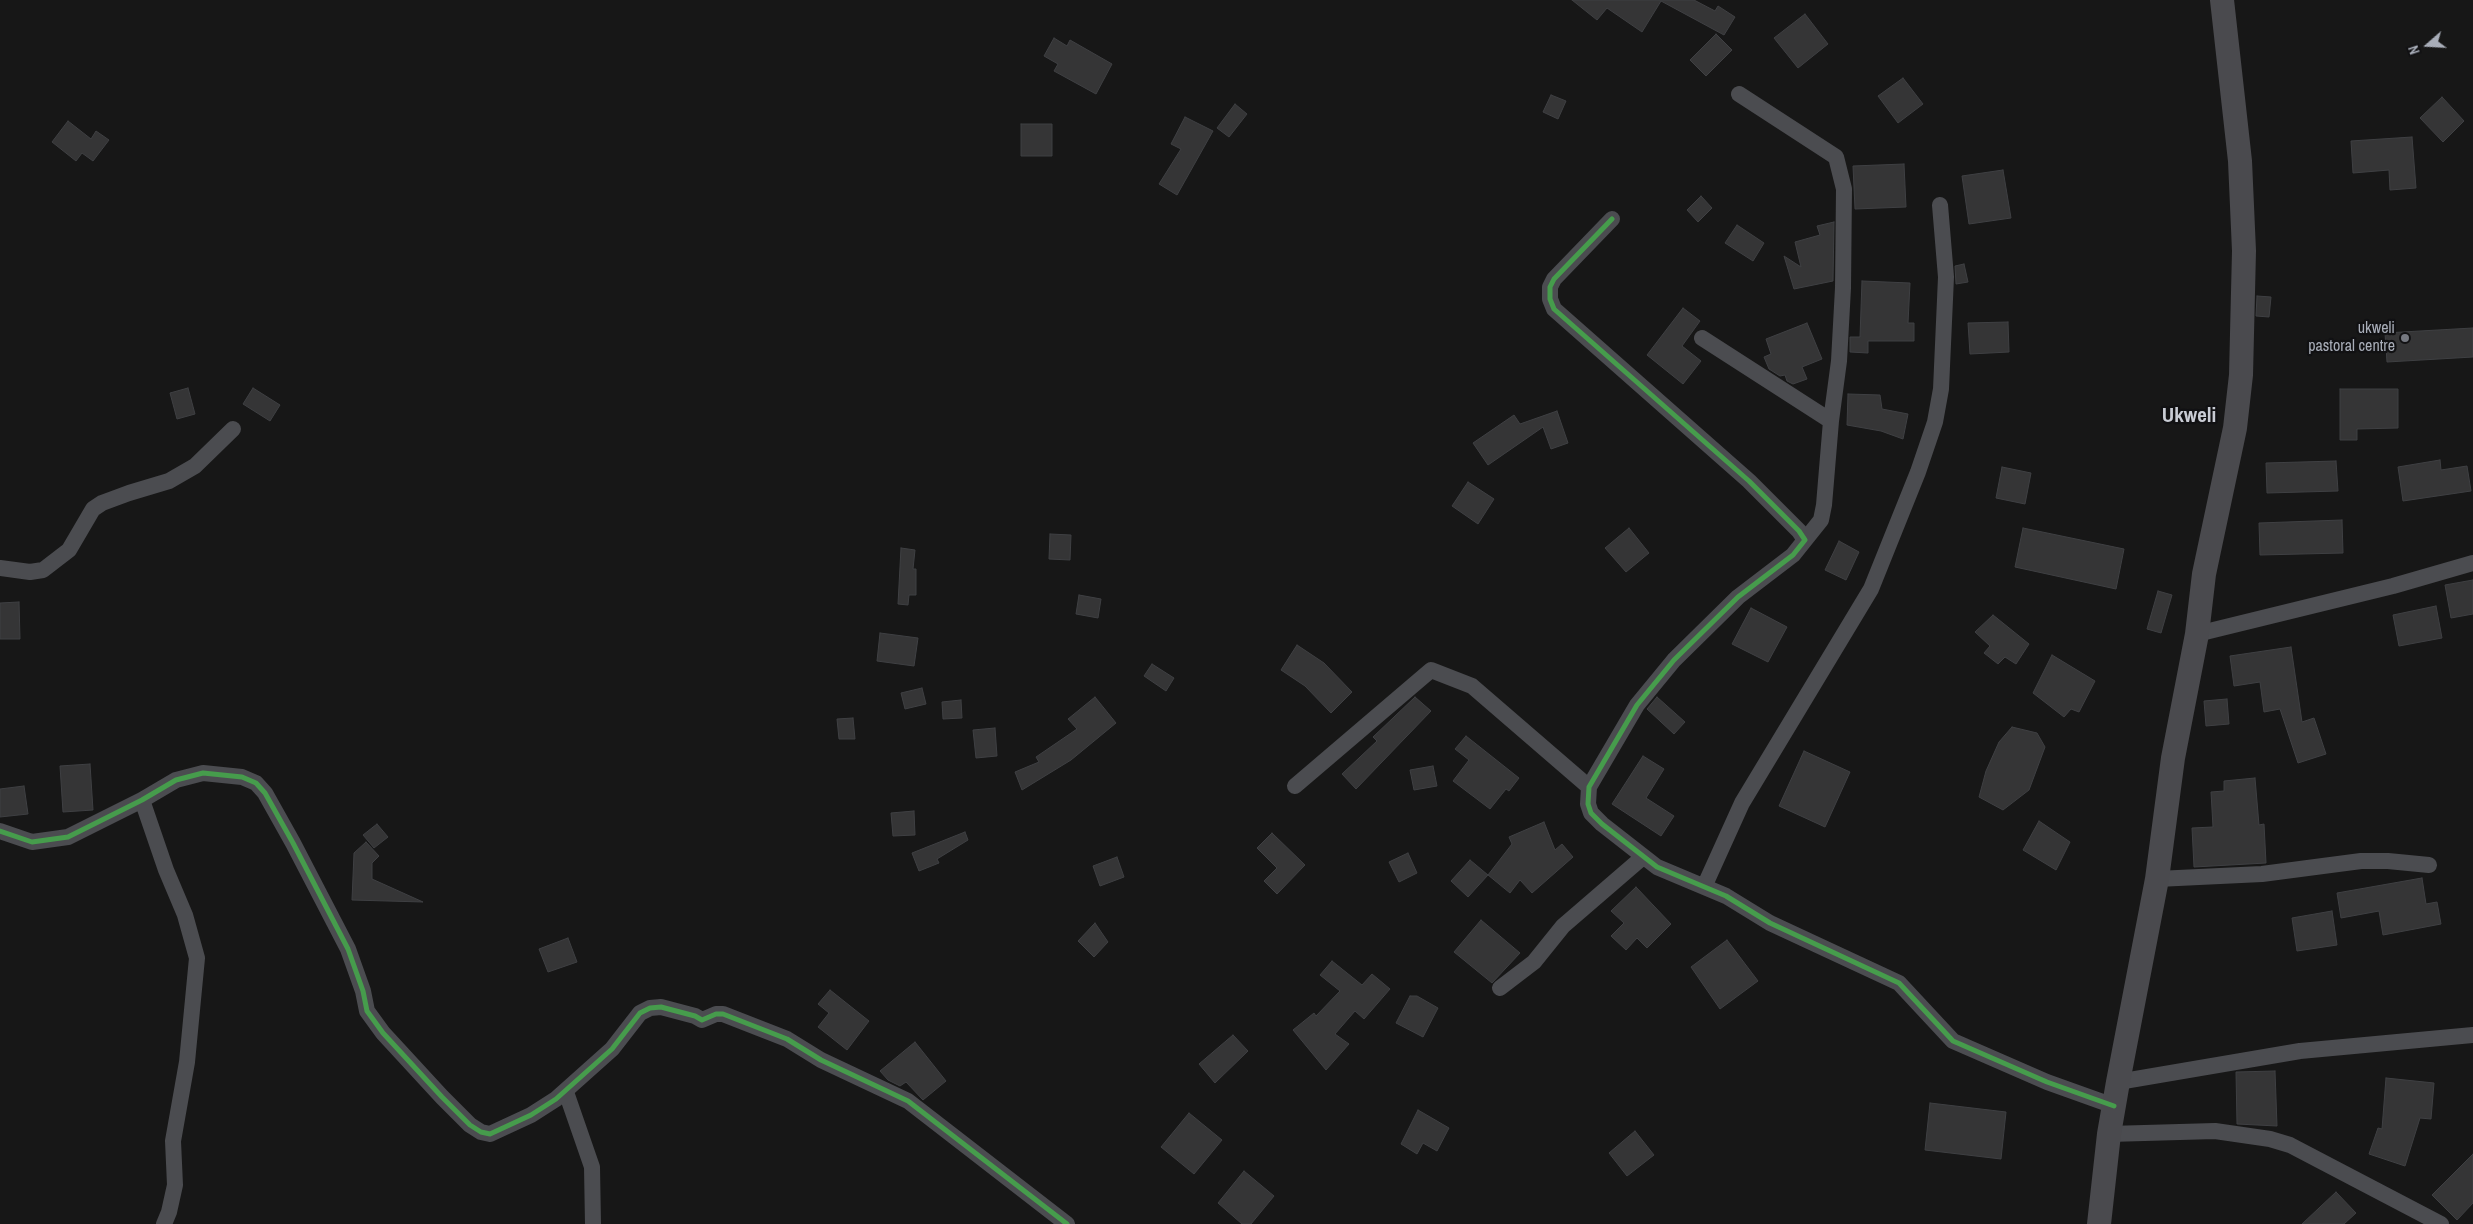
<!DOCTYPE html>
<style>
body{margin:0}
#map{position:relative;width:2473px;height:1224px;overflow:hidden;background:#171717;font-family:"Archivo Narrow",sans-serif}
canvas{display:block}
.north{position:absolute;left:2403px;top:20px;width:50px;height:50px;-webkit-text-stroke:4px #111113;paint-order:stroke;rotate:251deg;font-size:14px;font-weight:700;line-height:20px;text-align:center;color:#a8adb8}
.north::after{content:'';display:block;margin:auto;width:18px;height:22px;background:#a8adb8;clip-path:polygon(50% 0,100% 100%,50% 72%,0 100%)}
</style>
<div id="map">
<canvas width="2473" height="1224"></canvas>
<div class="north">N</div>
</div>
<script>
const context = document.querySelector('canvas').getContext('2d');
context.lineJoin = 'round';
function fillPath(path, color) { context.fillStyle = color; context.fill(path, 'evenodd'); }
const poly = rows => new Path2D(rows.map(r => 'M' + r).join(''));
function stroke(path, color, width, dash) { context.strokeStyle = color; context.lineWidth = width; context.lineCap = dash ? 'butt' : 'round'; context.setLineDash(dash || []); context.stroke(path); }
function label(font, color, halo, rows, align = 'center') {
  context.font = font + ' "Archivo Narrow",sans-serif'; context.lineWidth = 4.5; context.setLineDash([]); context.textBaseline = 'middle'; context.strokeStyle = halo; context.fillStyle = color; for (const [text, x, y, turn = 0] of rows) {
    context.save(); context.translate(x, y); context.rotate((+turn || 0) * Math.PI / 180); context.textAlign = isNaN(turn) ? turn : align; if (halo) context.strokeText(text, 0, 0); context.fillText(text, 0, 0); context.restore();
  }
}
const building = poly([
 [1572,0,1694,0,1715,11,1718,6,1735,17,1724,35,1661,1,1642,32,1607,8,1597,20,1572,0],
 [1805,14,1828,44,1798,68,1774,38,1805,14],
 [1716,34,1732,50,1706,76,1690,60,1716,34],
 [1054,38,1067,46,1070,40,1112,64,1096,94,1054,71,1058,64,1044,56,1054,38],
 [1903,78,1923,104,1898,123,1878,96,1903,78],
 [1551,95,1566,101,1558,119,1543,112,1551,95],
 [2442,97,2464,121,2443,142,2420,118,2442,97],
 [1235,104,1247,114,1229,137,1217,128,1235,104],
 [1185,117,1213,131,1177,195,1159,184,1181,149,1171,144,1185,117],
 [68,121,91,139,96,131,109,140,93,161,82,153,76,161,52,142,68,121],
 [1021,124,1052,124,1052,156,1021,156,1021,124],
 [2412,137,2416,188,2390,190,2389,170,2353,173,2351,141,2412,137],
 [1904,164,1906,207,1855,209,1853,166,1904,164],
 [2003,170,2011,218,1969,224,1962,176,2003,170],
 [1701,196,1712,208,1698,222,1687,210,1701,196],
 [1834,222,1833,281,1794,289,1784,256,1801,267,1795,242,1820,235,1817,226,1834,222],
 [1737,225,1764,243,1753,261,1725,243,1737,225],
 [1964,264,1968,282,1956,284,1955,266,1964,264],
 [1862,281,1910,283,1908,323,1914,323,1914,341,1868,341,1868,353,1850,352,1850,337,1860,337,1862,281],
 [2257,296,2271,297,2269,317,2256,316,2257,296],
 [1683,308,1700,321,1682,346,1701,361,1683,384,1647,355,1683,308],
 [2008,322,2009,352,1970,354,1968,323,2008,322],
 [1807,323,1822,359,1802,367,1807,379,1793,384,1787,381,1785,375,1780,376,1769,369,1764,357,1771,354,1766,339,1807,323],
 [2473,328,2473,357,2387,362,2385,333,2473,328],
 [188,388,195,414,177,419,170,393,188,388],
 [253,388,280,405,270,421,243,404,253,388],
 [2340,389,2398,389,2398,428,2357,429,2357,440,2340,440,2340,389],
 [1848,394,1880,395,1882,409,1908,414,1903,439,1881,431,1847,425,1848,394],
 [1557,411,1568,443,1551,449,1543,427,1488,465,1473,443,1514,415,1520,424,1557,411],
 [2440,460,2441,470,2467,466,2471,491,2403,501,2398,467,2440,460],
 [2336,461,2338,491,2267,493,2266,463,2336,461],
 [2002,467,2031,473,2025,504,1996,498,2002,467],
 [1468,482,1494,499,1478,524,1452,506,1468,482],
 [2342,520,2343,553,2260,555,2259,523,2342,520],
 [1629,528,1649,553,1626,572,1605,548,1629,528],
 [2023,528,2124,549,2116,589,2015,567,2023,528],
 [1050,534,1071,535,1070,560,1049,559,1050,534],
 [1839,541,1859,552,1846,580,1825,570,1839,541],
 [901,548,915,550,913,569,916,569,916,595,909,595,908,605,898,604,901,548],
 [2473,580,2473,614,2451,618,2445,585,2473,580],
 [2158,591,2172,595,2161,633,2147,629,2158,591],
 [1079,595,1101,599,1098,618,1076,614,1079,595],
 [19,602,20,639,0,639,0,603,19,602],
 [2436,606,2442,638,2399,646,2393,615,2436,606],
 [1751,608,1787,627,1768,662,1732,644,1751,608],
 [1993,615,2029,644,2016,664,2005,657,1998,664,1984,653,1990,646,1975,632,1993,615],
 [880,633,918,638,914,666,877,661,880,633],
 [1297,645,1324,663,1352,692,1331,713,1305,686,1281,670,1297,645],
 [2291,647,2302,722,2314,718,2326,754,2298,763,2280,709,2264,712,2260,682,2234,686,2230,656,2291,647],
 [2052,655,2095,681,2079,712,2071,709,2064,717,2033,693,2052,655],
 [1152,664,1174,678,1166,691,1144,676,1152,664],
 [922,688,926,704,905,709,901,693,922,688],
 [1095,697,1116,723,1071,760,1022,790,1015,772,1039,762,1036,757,1077,729,1068,719,1095,697],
 [1415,697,1431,711,1356,789,1342,774,1377,741,1373,737,1415,697],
 [1657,697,1685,722,1674,734,1647,709,1657,697],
 [2227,699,2229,724,2206,726,2204,701,2227,699],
 [961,700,962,718,943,719,942,702,961,700],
 [853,718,855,739,839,739,837,719,853,718],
 [2012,727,2037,733,2045,747,2029,790,2003,810,1979,797,1986,771,1999,742,2012,727],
 [995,728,997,756,976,758,973,730,995,728],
 [1466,736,1519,778,1509,791,1506,789,1490,809,1453,781,1469,760,1455,749,1466,736],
 [1804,751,1850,772,1825,827,1779,806,1804,751],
 [1643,756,1664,769,1646,798,1674,816,1661,836,1612,804,1643,756],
 [90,764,93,810,63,812,60,766,90,764],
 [1433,766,1437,786,1414,790,1410,770,1433,766],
 [2255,778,2259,825,2264,824,2266,863,2194,867,2192,828,2213,827,2211,792,2224,791,2224,781,2255,778],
 [24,786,28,814,0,817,0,789,24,786],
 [914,811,915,835,893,836,891,813,914,811],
 [2039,821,2070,842,2056,870,2023,850,2039,821],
 [1544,822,1555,850,1562,844,1573,857,1532,893,1520,880,1510,893,1488,875,1512,844,1509,837,1544,822],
 [377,824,388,837,374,848,363,835,377,824],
 [965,832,968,840,937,859,939,863,919,871,912,853,965,832],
 [1272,833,1305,865,1277,894,1264,881,1277,868,1257,848,1272,833],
 [366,842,379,856,372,863,372,879,423,902,352,900,354,853,366,842],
 [1408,853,1417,873,1399,882,1389,862,1408,853],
 [1117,857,1124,877,1100,886,1093,866,1117,857],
 [1470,860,1488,875,1468,897,1451,881,1470,860],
 [2422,878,2426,904,2437,902,2441,924,2383,935,2379,911,2341,918,2337,893,2422,878],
 [1636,887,1671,924,1647,948,1637,938,1626,950,1611,936,1624,923,1611,911,1636,887],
 [2332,911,2337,945,2297,951,2292,918,2332,911],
 [1481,920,1520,953,1492,983,1454,952,1481,920],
 [1095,923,1108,942,1094,957,1078,941,1095,923],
 [568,938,577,962,548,972,539,949,568,938],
 [1727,940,1758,981,1720,1009,1691,967,1727,940],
 [1332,961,1362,985,1372,974,1390,989,1364,1019,1355,1011,1335,1034,1349,1044,1326,1070,1293,1030,1314,1013,1316,1016,1340,991,1320,975,1332,961],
 [830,990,869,1021,847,1050,818,1027,829,1013,818,1004,830,990],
 [1410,996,1417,996,1438,1008,1423,1037,1396,1023,1410,996],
 [1233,1035,1248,1051,1215,1083,1199,1064,1233,1035],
 [915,1042,946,1081,923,1100,906,1082,900,1086,888,1080,880,1071,915,1042],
 [2275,1071,2277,1126,2237,1124,2236,1072,2275,1071],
 [2386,1078,2434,1083,2431,1119,2420,1118,2405,1166,2369,1154,2378,1128,2382,1129,2386,1078],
 [1930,1103,2006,1112,2001,1159,1925,1150,1930,1103],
 [1418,1110,1449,1128,1437,1151,1423,1143,1417,1154,1401,1144,1418,1110],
 [1189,1113,1222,1140,1194,1174,1161,1147,1189,1113],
 [1635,1131,1654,1155,1627,1176,1609,1153,1635,1131],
 [2473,1154,2473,1203,2457,1220,2432,1195,2473,1154],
 [1244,1171,1274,1196,1251,1224,1242,1224,1218,1203,1244,1171],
 [2336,1192,2356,1213,2344,1224,2302,1224,2336,1192]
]);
fillPath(building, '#353536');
stroke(building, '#3f4043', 1);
stroke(poly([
 [1739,94,1836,157,1844,189,1843,288,1839,361,1831,421,1824,505,1821,520,1805,540],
 [1612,219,1554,279,1550,287,1550,299,1554,309,1749,481,1799,531,1805,540,1793,555,1738,597,1674,660,1637,705,1589,787,1588,804,1591,813,1602,824,1657,867,1726,896,1770,923,1899,983,1953,1041,2047,1082,2114,1106],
 [1702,338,1831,421],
 [0,568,30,572,43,570,69,550,93,509,102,503,129,493,169,481,195,466,233,429],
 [2197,634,2393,586,2473,563],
 [1295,786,1431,670,1472,686,1589,787],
 [142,800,166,870,185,915,197,958,187,1062,173,1141,175,1185,169,1212,164,1224],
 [0,831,32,842,68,837,142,800,176,780,203,773,242,777,256,783,265,793,293,843,348,949,363,991,367,1011,383,1033,442,1097,470,1125,481,1132,490,1134,531,1115,556,1099,612,1049,640,1013,650,1008,661,1007,695,1016,702,1020,716,1014,723,1014,787,1039,821,1060,908,1101,1067,1224],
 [2157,879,2262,874,2361,861,2388,861,2429,865],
 [1704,887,1742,803,1871,589,1918,472,1935,422,1941,389,1946,277,1940,205],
 [1500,988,1534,962,1563,926,1643,857],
 [2118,1082,2300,1051,2473,1035],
 [566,1092,592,1167,593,1224],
 [2109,1134,2215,1131,2270,1139,2290,1145,2441,1224]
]), '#4b4c50', 16);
stroke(poly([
 [2099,1224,2109,1134,2118,1082,2157,879,2173,758,2197,634,2204,574,2235,428,2241,375,2244,251,2240,161,2222,0]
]), '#4a4a4e', 24);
stroke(poly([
 [1612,219,1554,279,1550,287,1550,299,1554,309,1749,481,1799,531,1805,540,1793,555,1738,597,1674,660,1637,705,1589,787,1588,804,1591,813,1602,824,1657,867,1726,896,1770,923,1899,983,1953,1041,2047,1082,2114,1106],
 [0,831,32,842,68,837,142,800,176,780,203,773,242,777,256,783,265,793,293,843,348,949,363,991,367,1011,383,1033,442,1097,470,1125,481,1132,490,1134,531,1115,556,1099,612,1049,640,1013,650,1008,661,1007,695,1016,702,1020,716,1014,723,1014,787,1039,821,1060,908,1101,1067,1224]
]), '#469c4c', 5);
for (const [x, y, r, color] of [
 [2405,338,5,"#757880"]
]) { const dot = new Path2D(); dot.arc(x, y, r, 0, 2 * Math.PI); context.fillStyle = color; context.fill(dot); stroke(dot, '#111113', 2); }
label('16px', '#a8adb8', '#111113', [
 ["ukweli",2395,329],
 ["pastoral centre",2395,347]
], 'right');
label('bold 21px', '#c9ccd4', '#111113', [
 ["Ukweli",2189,416]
]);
</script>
